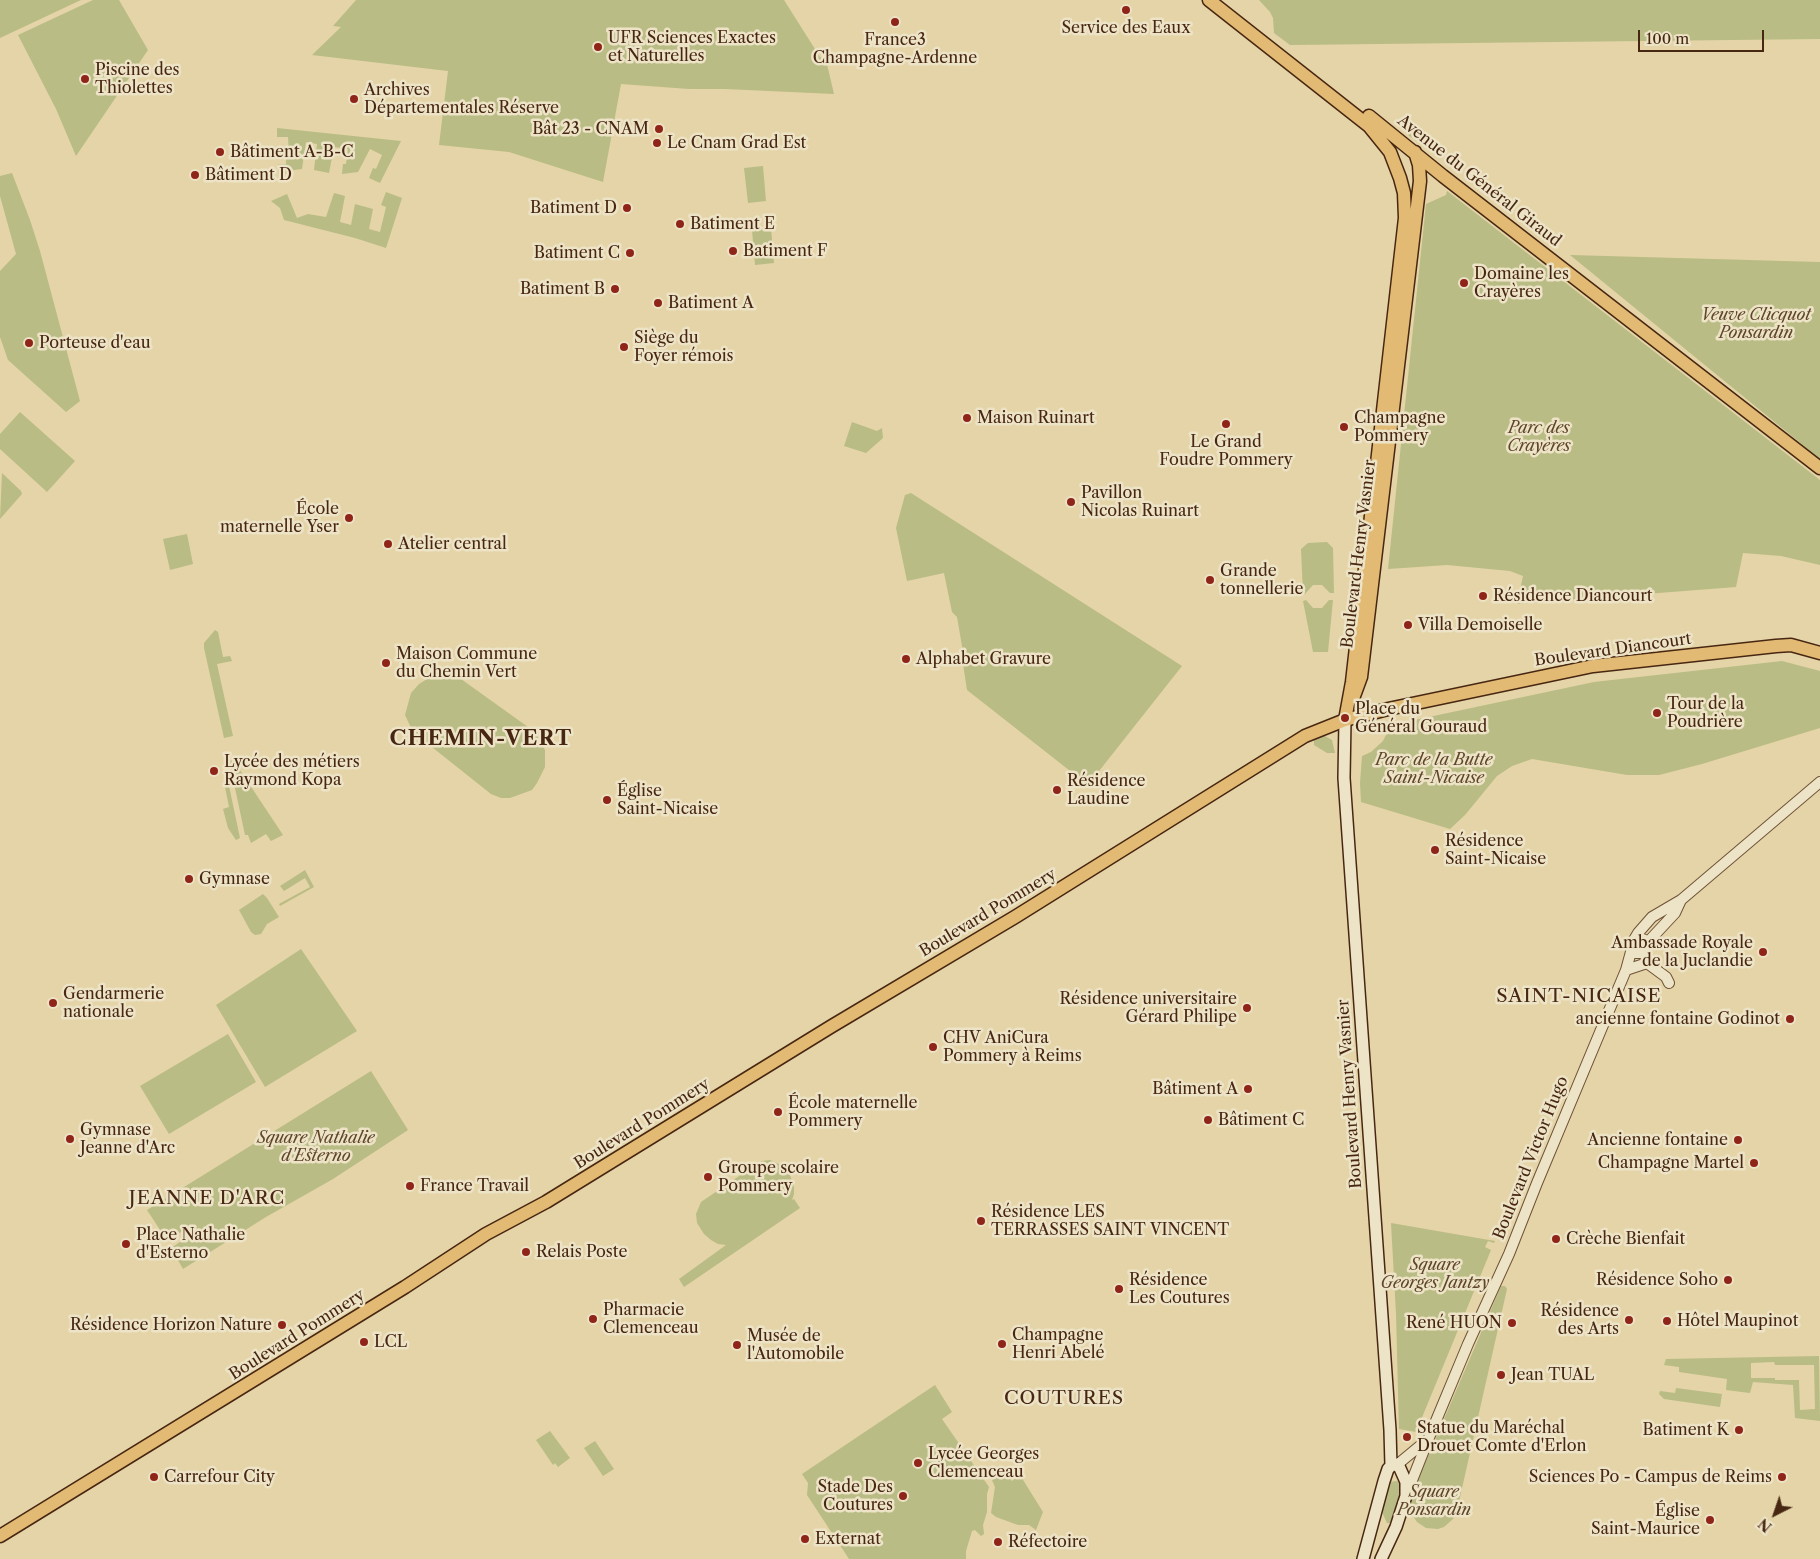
<!DOCTYPE html>
<meta charset="utf-8">
<style>
body{margin:0}
#map{position:relative;width:1820px;height:1559px;overflow:hidden;background:#e4d4a7;font-family:"Libre Caslon Text",serif}
canvas{display:block}
.north{position:absolute;left:1750px;top:1489px;width:50px;height:50px;-webkit-text-stroke:4px #ede3c6;paint-order:stroke;rotate:221deg;font-size:14px;font-weight:700;line-height:20px;text-align:center;color:#482712}
.north::after{content:'';display:block;margin:auto;width:18px;height:22px;background:#482712;clip-path:polygon(50% 0,100% 100%,50% 72%,0 100%)}
.scale{position:absolute;left:1638px;top:30px;width:126px;height:22px;box-sizing:border-box;border:2px solid #482712;border-top:0;padding-left:6px;font-size:15px;line-height:18px;white-space:nowrap;color:#482712;-webkit-text-stroke:4px #ede3c6;paint-order:stroke}
</style>
<div id="map">
<canvas width="1820" height="1559"></canvas>
<div class="north">N</div>
<div class="scale">100 m</div>
</div>
<script>
const context = document.querySelector('canvas').getContext('2d');
context.lineJoin = 'round';
function fillPath(path, color) { context.fillStyle = color; context.fill(path, 'evenodd'); }
const poly = rows => new Path2D(rows.map(r => 'M' + r).join(''));
function stroke(path, color, width, dash) { context.strokeStyle = color; context.lineWidth = width; context.lineCap = dash ? 'butt' : 'round'; context.setLineDash(dash || []); context.stroke(path); }
function label(font, color, halo, rows, align = 'center') {
  context.font = font + ' "Libre Caslon Text",serif'; context.lineWidth = 5; context.setLineDash([]); context.textBaseline = 'middle'; context.strokeStyle = halo; context.fillStyle = color; for (const [text, x, y, turn = 0] of rows) {
    context.save(); context.translate(x, y); context.rotate((+turn || 0) * Math.PI / 180); context.textAlign = isNaN(turn) ? turn : align; if (halo) context.strokeText(text, 0, 0); context.fillText(text, 0, 0); context.restore();
  }
}
fillPath(poly([
 [0,0,81,0,0,38],
 [93,0,119,0,148,50,76,156,56,109,18,35],
 [356,0,784,0,820,57,826,60,834,94,725,89,689,89,621,84,603,182,509,152,439,145,448,71,312,55,341,27,333,26],
 [1259,0,1820,0,1820,39,1290,45,1274,33,1273,18,1270,12],
 [277,128,401,141,380,183,369,178,373,168,376,169,382,155,370,149,358,172,342,174,343,164,346,164,348,149,334,147,329,173,314,170,317,144,306,142,302,169,294,170,282,176,279,180,278,164,286,164,286,153,289,153,288,137,277,137],
 [1417,128,1423,129,1430,138,1429,143,1426,148,1408,135,1412,131],
 [763,166,766,201,748,203,744,168],
 [12,173,30,220,40,251,80,401,66,412,8,360,0,337,0,271,16,254,0,196,0,176],
 [1447,191,1820,480,1820,565,1781,556,1743,553,1736,587,1517,604,1523,576,1510,571,1447,565,1388,569,1426,204,1446,195],
 [386,192,402,198,386,248,355,238,284,220,280,208,271,201,287,194,297,218,308,214,326,217,334,193,345,196,340,222,351,225,355,204,373,209,369,229,380,232,386,207,381,205],
 [771,228,774,263,755,265,752,230],
 [1570,255,1820,262,1820,459],
 [20,412,75,461,47,492,0,449,0,434],
 [852,422,877,431,882,428,883,438,866,453,844,446],
 [2,473,21,491,22,494,0,519],
 [911,493,1182,666,1088,785,967,690,963,664,965,663,957,617,952,612,944,573,907,581,896,528,905,495],
 [187,534,193,564,170,570,163,539],
 [1327,542,1333,548,1334,593,1330,593,1322,585,1313,585,1305,594,1303,594,1301,549,1308,543],
 [1306,600,1313,608,1322,608,1329,600,1333,600,1328,652,1313,652,1303,601],
 [215,630,218,632,223,657,230,656,232,661,217,664,233,736,224,738,204,648,204,643],
 [1782,661,1820,671,1820,728,1702,764,1659,775,1627,775,1532,759,1512,766,1497,776,1465,815,1450,829,1361,802,1360,783,1362,756,1371,752,1383,741,1391,725,1594,682],
 [435,674,448,675,461,679,535,732,545,750,545,767,537,783,532,790,510,798,501,798,491,794,413,732,405,715,411,693,419,684],
 [1323,735,1332,740,1335,753,1327,753,1314,745,1314,738],
 [229,760,234,761,283,835,271,841,266,834,251,843,248,835,245,835],
 [229,786,240,838,236,840,228,828,223,809,229,807,225,787],
 [305,870,314,887,280,906,279,904,310,887,305,878,284,891,280,886],
 [263,894,267,898,279,917,267,924,261,934,255,935,251,932,239,910],
 [301,949,357,1031,265,1087,216,1005],
 [228,1034,256,1082,169,1134,140,1086],
 [371,1071,408,1130,333,1179,266,1217,183,1269,171,1248,201,1228,164,1236,147,1210],
 [770,1160,783,1166,789,1172,794,1187,794,1194,792,1200,794,1199,800,1208,684,1287,679,1279,726,1245,718,1244,711,1240,704,1234,697,1223,696,1214,701,1202,761,1161],
 [1391,1223,1495,1241,1494,1243,1488,1241,1485,1247,1491,1250,1416,1432,1399,1429,1396,1314],
 [1501,1286,1505,1286,1507,1289,1458,1506,1453,1519,1444,1527,1438,1529,1426,1528,1417,1522,1411,1513,1411,1496],
 [1819,1356,1820,1421,1795,1418,1793,1385,1753,1382,1750,1393,1726,1390,1727,1379,1679,1372,1679,1367,1664,1365,1666,1359],
 [1774,1362,1775,1365,1814,1365,1815,1409,1800,1410,1799,1380,1775,1380,1775,1378,1751,1378,1751,1363],
 [935,1385,952,1412,942,1419,989,1487,987,1494,987,1512,983,1525,984,1534,981,1536,975,1530,972,1531,966,1551,966,1559,849,1559,807,1495,808,1483,802,1474],
 [1676,1388,1722,1394,1720,1407,1664,1399,1659,1394,1660,1391,1675,1393],
 [550,1431,570,1458,558,1467,555,1463,553,1465,536,1440],
 [595,1441,614,1469,603,1476,584,1448],
 [1002,1472,1006,1472,1012,1481,1020,1475,1043,1512,1036,1530,1029,1525,1018,1525,996,1517,991,1513,995,1487,992,1480],
 [1397,1481,1401,1484,1403,1493,1390,1523,1387,1523,1382,1512,1383,1495,1389,1482]
]), '#b9bc84');
const tertiary = poly([
 [1633,941,1640,938,1645,940,1647,945,1644,953,1636,953,1632,950,1631,945,1632,943,1638,933,1652,917,1681,900,1820,782],
 [1647,943,1675,913,1681,900],
 [1626,970,1647,963,1666,977,1669,983],
 [1398,1464,1427,1440],
 [1407,1493,1428,1440,1468,1344,1509,1254,1537,1183,1626,970,1632,948]
]);
const secondary = poly([
 [1345,720,1344,778,1390,1430,1391,1466,1388,1469,1384,1481,1363,1559],
 [1381,1559,1396,1527,1406,1496,1406,1482,1398,1464,1391,1466]
]);
const primary = poly([
 [1209,0,1369,126,1390,152,1400,178,1404,193,1405,218,1352,682,1345,720],
 [1369,116,1443,176,1820,468],
 [1354,696,1361,677,1420,181,1419,165,1415,152],
 [0,1536,405,1287,486,1234,546,1202,832,1026,1015,917,1305,736,1345,720,1388,709,1593,666,1776,646,1791,645,1820,653]
]);
stroke(tertiary, '#6f5237', 12);
stroke(secondary, '#482712', 14);
stroke(primary, '#482712', 15);
stroke(tertiary, '#ede3c6', 10);
stroke(secondary, '#ede3c6', 11);
stroke(primary, '#e2ba74', 12);
for (const [x, y, r, color] of [
 [1126,10,5,"#8f2418"],
 [895,22,5,"#8f2418"],
 [598,47,5,"#8f2418"],
 [85,79,5,"#8f2418"],
 [354,99,5,"#8f2418"],
 [659,129,5,"#8f2418"],
 [657,143,5,"#8f2418"],
 [220,152,5,"#8f2418"],
 [195,175,5,"#8f2418"],
 [627,208,5,"#8f2418"],
 [680,224,5,"#8f2418"],
 [733,251,5,"#8f2418"],
 [630,253,5,"#8f2418"],
 [1464,283,5,"#8f2418"],
 [615,289,5,"#8f2418"],
 [658,303,5,"#8f2418"],
 [29,343,5,"#8f2418"],
 [624,347,5,"#8f2418"],
 [967,418,5,"#8f2418"],
 [1226,424,5,"#8f2418"],
 [1344,427,5,"#8f2418"],
 [1071,502,5,"#8f2418"],
 [349,518,5,"#8f2418"],
 [388,544,5,"#8f2418"],
 [1210,580,5,"#8f2418"],
 [1483,596,5,"#8f2418"],
 [1408,625,5,"#8f2418"],
 [906,659,5,"#8f2418"],
 [386,663,5,"#8f2418"],
 [1657,713,5,"#8f2418"],
 [1345,718,5,"#8f2418"],
 [214,771,5,"#8f2418"],
 [1057,790,5,"#8f2418"],
 [607,800,5,"#8f2418"],
 [1435,850,5,"#8f2418"],
 [189,879,5,"#8f2418"],
 [1763,952,5,"#8f2418"],
 [53,1003,5,"#8f2418"],
 [1247,1008,5,"#8f2418"],
 [1790,1019,5,"#8f2418"],
 [933,1047,5,"#8f2418"],
 [1248,1089,5,"#8f2418"],
 [778,1112,5,"#8f2418"],
 [1208,1120,5,"#8f2418"],
 [70,1139,5,"#8f2418"],
 [1738,1140,5,"#8f2418"],
 [1754,1163,5,"#8f2418"],
 [708,1177,5,"#8f2418"],
 [410,1186,5,"#8f2418"],
 [981,1221,5,"#8f2418"],
 [1556,1239,5,"#8f2418"],
 [126,1244,5,"#8f2418"],
 [526,1252,5,"#8f2418"],
 [1728,1280,5,"#8f2418"],
 [1119,1289,5,"#8f2418"],
 [593,1319,5,"#8f2418"],
 [1629,1320,5,"#8f2418"],
 [1667,1321,5,"#8f2418"],
 [1512,1323,5,"#8f2418"],
 [282,1325,5,"#8f2418"],
 [364,1342,5,"#8f2418"],
 [1002,1344,5,"#8f2418"],
 [737,1345,5,"#8f2418"],
 [1501,1375,5,"#8f2418"],
 [1739,1430,5,"#8f2418"],
 [1407,1437,5,"#8f2418"],
 [918,1463,5,"#8f2418"],
 [154,1477,5,"#8f2418"],
 [1782,1477,5,"#8f2418"],
 [903,1496,5,"#8f2418"],
 [1710,1520,5,"#8f2418"],
 [805,1539,5,"#8f2418"],
 [998,1542,5,"#8f2418"]
]) { const dot = new Path2D(); dot.arc(x, y, r, 0, 2 * Math.PI); context.fillStyle = color; context.fill(dot); stroke(dot, '#ede3c6', 2); }
label('16px', '#482712', '#ede3c6', [
 ["Service des Eaux",1126,28,"center"],
 ["UFR Sciences Exactes",608,38],
 ["et Naturelles",608,56],
 ["France3",895,40,"center"],
 ["Champagne-Ardenne",895,58,"center"],
 ["Piscine des",95,70],
 ["Thiolettes",95,88],
 ["Archives",364,90],
 ["Départementales Réserve",364,108],
 ["Bât 23 - CNAM",649,129,"right"],
 ["Le Cnam Grad Est",667,143],
 ["Bâtiment A-B-C",230,152],
 ["Bâtiment D",205,175],
 ["Batiment D",617,208,"right"],
 ["Batiment E",690,224],
 ["Batiment F",743,251],
 ["Batiment C",620,253,"right"],
 ["Domaine les",1474,274],
 ["Crayères",1474,292],
 ["Batiment B",605,289,"right"],
 ["Batiment A",668,303],
 ["Siège du",634,338],
 ["Foyer rémois",634,356],
 ["Porteuse d'eau",39,343],
 ["Maison Ruinart",977,418],
 ["Champagne",1354,418],
 ["Pommery",1354,436],
 ["Le Grand",1226,442,"center"],
 ["Foudre Pommery",1226,460,"center"],
 ["Pavillon",1081,493],
 ["Nicolas Ruinart",1081,511],
 ["École",339,509,"right"],
 ["maternelle Yser",339,527,"right"],
 ["Atelier central",398,544],
 ["Grande",1220,571],
 ["tonnellerie",1220,589],
 ["Résidence Diancourt",1493,596],
 ["Villa Demoiselle",1418,625],
 ["Maison Commune",396,654],
 ["du Chemin Vert",396,672],
 ["Alphabet Gravure",916,659],
 ["Tour de la",1667,704],
 ["Poudrière",1667,722],
 ["Place du",1355,709],
 ["Général Gouraud",1355,727],
 ["Lycée des métiers",224,762],
 ["Raymond Kopa",224,780],
 ["Résidence",1067,781],
 ["Laudine",1067,799],
 ["Église",617,791],
 ["Saint-Nicaise",617,809],
 ["Résidence",1445,841],
 ["Saint-Nicaise",1445,859],
 ["Gymnase",199,879],
 ["Ambassade Royale",1753,943,"right"],
 ["de la Juclandie",1753,961,"right"],
 ["Gendarmerie",63,994],
 ["nationale",63,1012],
 ["Résidence universitaire",1237,999,"right"],
 ["Gérard Philipe",1237,1017,"right"],
 ["ancienne fontaine Godinot",1780,1019,"right"],
 ["CHV AniCura",943,1038],
 ["Pommery à Reims",943,1056],
 ["Bâtiment A",1238,1089,"right"],
 ["École maternelle",788,1103],
 ["Pommery",788,1121],
 ["Bâtiment C",1218,1120],
 ["Gymnase",80,1130],
 ["Jeanne d'Arc",80,1148],
 ["Ancienne fontaine",1728,1140,"right"],
 ["Champagne Martel",1744,1163,"right"],
 ["Groupe scolaire",718,1168],
 ["Pommery",718,1186],
 ["France Travail",420,1186],
 ["Résidence LES",991,1212],
 ["TERRASSES SAINT VINCENT",991,1230],
 ["Place Nathalie",136,1235],
 ["d'Esterno",136,1253],
 ["Crèche Bienfait",1566,1239],
 ["Relais Poste",536,1252],
 ["Résidence",1129,1280],
 ["Les Coutures",1129,1298],
 ["Résidence Soho",1718,1280,"right"],
 ["Pharmacie",603,1310],
 ["Clemenceau",603,1328],
 ["Résidence",1619,1311,"right"],
 ["des Arts",1619,1329,"right"],
 ["Hôtel Maupinot",1677,1321],
 ["René HUON",1502,1323,"right"],
 ["Résidence Horizon Nature",272,1325,"right"],
 ["Champagne",1012,1335],
 ["Henri Abelé",1012,1353],
 ["Musée de",747,1336],
 ["l'Automobile",747,1354],
 ["LCL",374,1342],
 ["Jean TUAL",1511,1375],
 ["Statue du Maréchal",1417,1428],
 ["Drouet Comte d'Erlon",1417,1446],
 ["Batiment K",1729,1430,"right"],
 ["Lycée Georges",928,1454],
 ["Clemenceau",928,1472],
 ["Carrefour City",164,1477],
 ["Sciences Po - Campus de Reims",1772,1477,"right"],
 ["Stade Des",893,1487,"right"],
 ["Coutures",893,1505,"right"],
 ["Église",1700,1511,"right"],
 ["Saint-Maurice",1700,1529,"right"],
 ["Externat",815,1539],
 ["Réfectoire",1008,1542]
], 'left');
label('16px', '#482712', '#ede3c6', [
 ["Avenue du Général Giraud",1479,181,38],
 ["Boulevard Henry Vasnier",1359,554,-83],
 ["Boulevard Diancourt",1613,650,-8],
 ["Boulevard Pommery",988,913,-31],
 ["Boulevard Henry Vasnier",1350,1094,-94],
 ["Boulevard Pommery",642,1124,-32],
 ["Boulevard Victor Hugo",1531,1158,-68],
 ["Boulevard Pommery",297,1335,-32]
]);
label('italic 16px', '#5f4529', '#ede3c6', [
 ["Veuve Clicquot",1756,315],
 ["Ponsardin",1756,333],
 ["Parc des",1539,428],
 ["Crayères",1539,446],
 ["Parc de la Butte",1434,760],
 ["Saint-Nicaise",1434,778],
 ["Square Nathalie",316,1138],
 ["d'Esterno",316,1156],
 ["Square",1435,1265],
 ["Georges Jantzy",1435,1283],
 ["Square",1434,1492],
 ["Ponsardin",1434,1510]
]);
context.letterSpacing = '1px';
label('19px', '#482712', '#ede3c6', [
 ["SAINT-NICAISE",1579,997],
 ["JEANNE D'ARC",207,1199],
 ["COUTURES",1064,1399]
]);
context.letterSpacing = '0px';
context.letterSpacing = '1px';
label('bold 21px', '#482712', '#ede3c6', [
 ["CHEMIN-VERT",481,739]
]);
context.letterSpacing = '0px';
</script>
